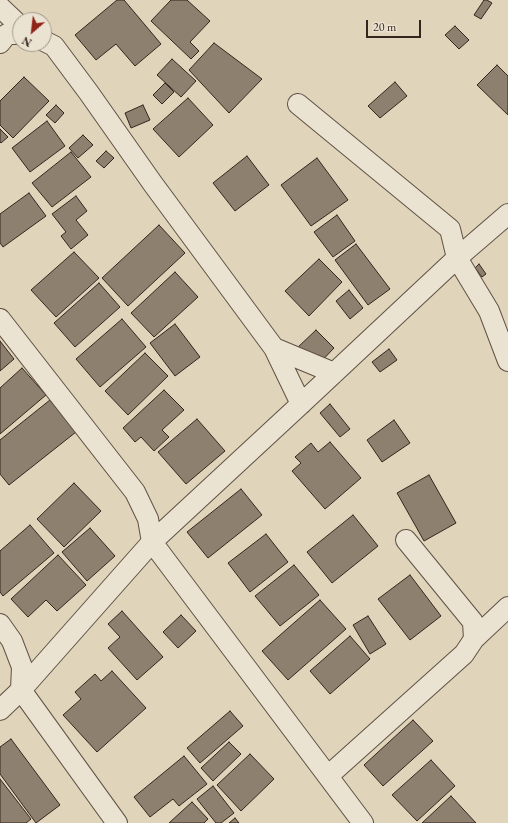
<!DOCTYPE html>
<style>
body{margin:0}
#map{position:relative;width:508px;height:823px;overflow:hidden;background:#e0d4ba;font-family:"EB Garamond",serif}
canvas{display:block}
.north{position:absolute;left:12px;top:12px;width:40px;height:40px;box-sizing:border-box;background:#ebe3d2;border:1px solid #a3978a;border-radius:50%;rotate:208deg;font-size:11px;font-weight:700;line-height:16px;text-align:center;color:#36251d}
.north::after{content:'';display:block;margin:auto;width:14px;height:18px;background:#8f2418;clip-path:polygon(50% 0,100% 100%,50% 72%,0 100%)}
.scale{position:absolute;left:366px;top:20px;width:55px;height:18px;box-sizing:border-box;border:2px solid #36251d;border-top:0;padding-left:5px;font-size:12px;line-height:14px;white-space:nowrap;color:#36251d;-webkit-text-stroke:3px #ebe3d2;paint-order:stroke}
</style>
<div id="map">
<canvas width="508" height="823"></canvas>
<div class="north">N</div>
<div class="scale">20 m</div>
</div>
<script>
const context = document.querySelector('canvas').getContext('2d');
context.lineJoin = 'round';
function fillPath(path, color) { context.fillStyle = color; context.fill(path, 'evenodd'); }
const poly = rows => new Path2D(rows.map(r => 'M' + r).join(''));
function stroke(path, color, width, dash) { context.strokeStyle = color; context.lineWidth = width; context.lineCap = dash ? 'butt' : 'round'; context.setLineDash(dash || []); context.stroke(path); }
const building = poly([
 [117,0,124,0,161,44,135,66,116,44,96,60,75,35,117,0],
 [171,0,187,0,210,21,190,42,199,51,191,59,151,21,171,0],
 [484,0,487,0,492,3,481,19,474,15,484,0],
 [455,26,469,40,459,49,445,35,455,26],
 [214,43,262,79,229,113,189,70,214,43],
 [172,59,196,81,181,97,157,75,172,59],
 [497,65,508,76,508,115,477,85,497,65],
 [24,77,49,101,13,138,0,125,0,101,24,77],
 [395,82,407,96,380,118,368,106,395,82],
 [165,83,174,92,162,104,153,95,165,83],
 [188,98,213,125,179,157,153,129,188,98],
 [56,105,64,113,55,123,46,115,56,105],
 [143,105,150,120,131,128,125,113,143,105],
 [47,121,65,146,30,172,12,148,47,121],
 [0,129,8,137,1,143,0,142,0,129],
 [83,135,93,145,78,158,69,148,83,135],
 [106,151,114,158,104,168,96,161,106,151],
 [71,152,91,177,52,207,32,183,71,152],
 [247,156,269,185,235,211,213,183,247,156],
 [317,158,348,200,311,226,281,185,317,158],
 [29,193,46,216,3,247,0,243,0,214,29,193],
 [76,196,87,211,76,220,88,235,71,249,61,236,66,232,52,214,76,196],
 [337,215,355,241,333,257,314,232,337,215],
 [159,225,185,253,128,306,102,278,159,225],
 [356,244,390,289,368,305,335,260,356,244],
 [74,252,99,278,56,317,31,290,74,252],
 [319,259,342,282,309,316,285,291,319,259],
 [479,264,486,274,482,277,475,268,479,264],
 [175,272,198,297,154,337,131,313,175,272],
 [99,283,120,307,75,347,54,323,99,283],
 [349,290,363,308,350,319,336,301,349,290],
 [122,319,146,347,100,387,76,359,122,319],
 [175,324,200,357,175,376,150,343,175,324],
 [316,330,334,348,315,368,296,349,316,330],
 [0,341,14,359,0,371,0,341],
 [389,349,397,360,380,372,372,362,389,349],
 [145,353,168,376,128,415,105,391,145,353],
 [22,368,46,395,0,434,0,388,22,368],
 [164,390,184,410,162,430,169,437,154,451,141,437,135,442,123,428,164,390],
 [50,400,76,432,9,485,0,474,0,440,50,400],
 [330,404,350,429,340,437,320,413,330,404],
 [197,419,225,451,186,484,158,452,197,419],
 [394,420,410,443,382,462,367,440,394,420],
 [330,442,361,478,325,509,292,471,301,463,295,457,311,443,318,452,330,442],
 [429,475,456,523,424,541,397,493,429,475],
 [74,483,101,511,64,547,37,519,74,483],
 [241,489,262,515,208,558,187,532,241,489],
 [353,515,378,546,332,583,307,552,353,515],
 [30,525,54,553,3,596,0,592,0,551,30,525],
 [90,528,115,556,87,581,62,552,90,528],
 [266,534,288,562,250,592,228,563,266,534],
 [58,555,86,585,57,611,46,600,28,617,11,599,58,555],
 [294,565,319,595,280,626,255,596,294,565],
 [410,575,441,616,410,640,378,599,410,575],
 [320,600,346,629,288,680,262,651,320,600],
 [122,611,163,657,137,680,108,648,120,637,108,624,122,611],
 [181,615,196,631,178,648,163,632,181,615],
 [368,616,386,644,370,654,353,625,368,616],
 [350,636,370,659,330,694,310,671,350,636],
 [112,671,146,708,97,752,63,715,81,699,75,692,95,674,101,681,112,671],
 [230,711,243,726,200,763,187,748,230,711],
 [413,720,433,741,383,786,364,765,413,720],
 [11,739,60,805,36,823,0,774,0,747,11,739],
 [229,742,241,754,213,781,201,768,229,742],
 [250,754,274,779,241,811,217,785,250,754],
 [184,756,207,784,179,806,173,799,150,817,134,797,184,756],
 [431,760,455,786,417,821,392,795,431,760],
 [0,779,31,819,26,823,0,823,0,779],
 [213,786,234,813,221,823,216,823,197,799,213,786],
 [451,796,476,823,422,823,451,796],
 [192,802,208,819,204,823,169,823,192,802],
 [235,818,239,823,229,823,235,818]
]);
fillPath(building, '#8e806f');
stroke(building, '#36251d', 1);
const minor = poly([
 [0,7,20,26],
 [44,41,54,46,89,93,153,184,274,348,301,404],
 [0,43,7,34,20,34],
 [298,104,450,229,457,258,489,311,508,361],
 [0,319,135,492,148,519,152,542,363,823],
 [274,348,334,373],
 [406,540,473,622,474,639],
 [0,624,12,641,22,667,21,690,117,823],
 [0,710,21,690,152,542,301,404,457,258,508,214],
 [328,776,464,654,474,639,508,607]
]);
stroke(minor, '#605144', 22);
stroke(minor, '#ebe3d2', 20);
</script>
